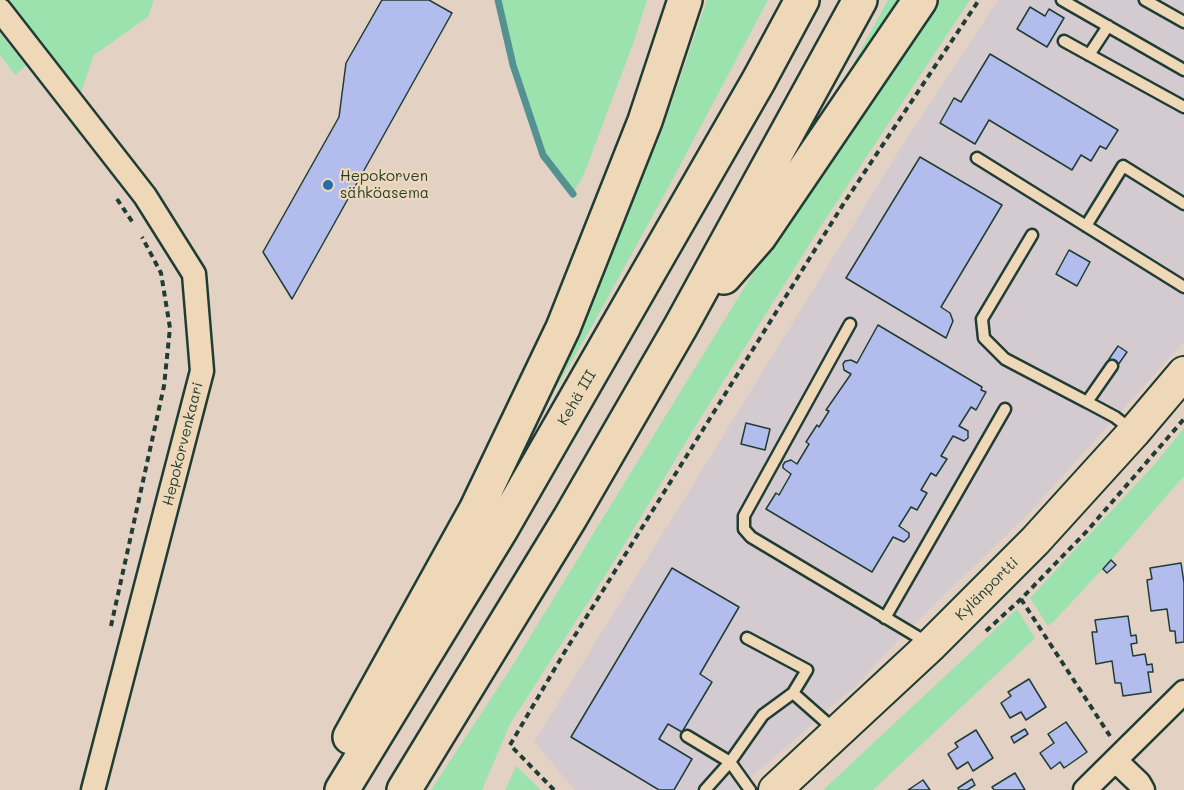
<!DOCTYPE html>
<meta charset="utf-8">
<style>
body{margin:0}
canvas{display:block;background:#e3d2c3}
</style>
<canvas width="1184" height="790"></canvas>
<script>
const context = document.querySelector('canvas').getContext('2d');
context.lineJoin = 'round';
function fillPath(path, color) { context.fillStyle = color; context.fill(path, 'evenodd'); }
const poly = rows => new Path2D(rows.map(r => 'M' + r).join(''));
function stroke(path, color, width, dash) { context.strokeStyle = color; context.lineWidth = width; context.lineCap = dash ? 'butt' : 'round'; context.setLineDash(dash || []); context.stroke(path); }
function label(font, color, halo, rows, align = 'center') {
  context.font = font + ' Mali,sans-serif'; context.lineWidth = 4.5; context.setLineDash([]); context.textBaseline = 'middle'; context.strokeStyle = halo; context.fillStyle = color; for (const [text, x, y, turn = 0] of rows) {
    context.save(); context.translate(x, y); context.rotate((+turn || 0) * Math.PI / 180); context.textAlign = isNaN(turn) ? turn : align; if (halo) context.strokeText(text, 0, 0); context.fillText(text, 0, 0); context.restore();
  }
}
fillPath(poly([
 [998,0,1184,0,1184,342,1030,512,899,639,855,687,819,716,808,728,736,790,575,790,534,742,902,146]
]), '#d4cbd0');
fillPath(poly([
 [12,0,154,0,148,17,94,55,81,92,11,3],
 [498,0,647,0,634,41,584,174,573,194,543,155,513,65],
 [707,0,768,0,668,188,592,326,531,431,661,133],
 [888,0,900,0,827,112],
 [937,0,970,0,821,226,698,422,615,560,510,724,482,790,431,790,509,671,765,254,845,133],
 [0,33,26,66,15,75,0,55],
 [1184,428,1184,476,1111,560,1055,620,1048,626,1030,598,1154,465],
 [1017,609,1035,638,873,790,823,790],
 [516,766,541,790,505,790]
]), '#9be2af');
stroke(poly([
 [498,0,513,65,543,155,573,194]
]), '#549291', 7);
const building = poly([
 [382,0,429,0,452,13,292,299,263,252,339,117,346,63,382,0],
 [1030,7,1045,16,1049,9,1064,18,1047,47,1017,29,1030,7],
 [990,54,1118,130,1106,149,1100,146,1091,161,1081,155,1072,170,989,120,975,144,940,123,954,98,961,102,990,54],
 [920,157,1002,205,941,307,950,313,953,321,946,338,846,278,920,157],
 [1069,250,1090,262,1077,286,1056,274,1069,250],
 [878,325,982,387,981,390,986,392,976,410,971,407,959,426,968,431,968,438,964,441,953,436,941,456,947,459,936,476,931,473,921,490,927,493,917,510,911,507,899,526,909,533,909,537,904,542,893,537,872,572,766,509,776,493,779,495,791,474,783,468,783,465,785,462,791,460,797,464,809,444,806,442,817,425,819,427,829,411,826,410,851,374,844,370,843,364,845,361,851,360,857,363,878,325],
 [1118,346,1127,352,1118,365,1109,359,1118,346],
 [746,423,770,429,765,450,741,444,746,423],
 [1111,560,1116,565,1107,573,1103,569,1111,560],
 [1181,563,1184,583,1184,642,1176,643,1175,631,1170,631,1167,609,1151,611,1147,580,1152,579,1150,568,1181,563],
 [672,568,739,607,700,674,712,682,682,732,668,724,659,739,692,759,674,790,659,790,571,737,672,568],
 [1128,616,1131,636,1136,635,1137,643,1131,644,1133,656,1145,654,1147,665,1152,664,1153,672,1148,672,1151,692,1123,696,1121,683,1115,683,1112,661,1096,664,1092,632,1097,632,1095,620,1128,616],
 [1029,679,1046,707,1026,720,1021,712,1010,718,1001,703,1011,696,1008,692,1029,679],
 [1066,722,1087,752,1064,768,1060,762,1051,769,1040,753,1054,743,1048,734,1066,722],
 [1025,729,1028,734,1014,743,1011,737,1025,729],
 [976,730,993,758,973,771,968,762,957,769,948,754,958,747,955,743,976,730],
 [1015,773,1025,790,994,790,992,787,1015,773],
 [972,779,975,785,967,790,959,790,958,788,972,779],
 [923,780,930,790,908,790,923,780]
]);
fillPath(building, '#b2bced');
stroke(building, '#1f3d34', 1.5);
const lane = poly([
 [1062,0,1184,70],
 [1145,0,1184,22],
 [1064,41,1184,107],
 [1089,55,1108,26],
 [977,158,1184,287],
 [1086,226,1123,166,1184,204],
 [1032,235,982,319,984,338,1005,359,1087,402],
 [850,324,744,516,744,529,751,537,928,643],
 [1112,366,1087,402,1115,417,1133,431],
 [885,618,1005,409],
 [747,638,807,670,793,693,835,730],
 [687,736,730,762,705,790],
 [750,790,730,762,763,715,793,693]
]);
const street = poly([
 [0,10,145,196,194,274,202,371,93,790],
 [1116,761,1139,783,1143,790],
 [1085,790,1184,692]
]);
const secondary = poly([
 [775,790,931,645,1035,541,1134,432,1184,373]
]);
const highway = poly([
 [724,277,759,237,920,0],
 [350,737,476,510,563,328,645,121,685,0],
 [342,790,500,531,759,80,802,0],
 [404,790,570,518,681,326,860,0]
]);
stroke(lane, '#1f3d34', 15);
stroke(street, '#1f3d34', 27);
stroke(secondary, '#1f3d34', 36);
stroke(highway, '#1f3d34', 38);
stroke(poly([
 [117,199,133,223],
 [1021,599,1110,736],
 [111,626,164,386,170,328,161,273,142,237],
 [986,631,1021,599,1087,531,1184,419],
 [554,790,510,745,564,653,844,203,979,0]
]), '#1f3d34', 4, [6, 4.5]);
stroke(lane, '#efd8b8', 10);
stroke(street, '#efd8b8', 22);
stroke(secondary, '#efd8b8', 32);
stroke(highway, '#efd8b8', 33);
for (const [x, y, r, color] of [
 [328,185,6,"#1f6fb2"]
]) { const dot = new Path2D(); dot.arc(x, y, r, 0, 2 * Math.PI); context.fillStyle = color; context.fill(dot); stroke(dot, '#efd8b8', 2); }
label('15px', '#1f3d34', '#efd8b8', [
 ["Hepokorven",340,176],
 ["sähköasema",340,193]
], 'left');
label('15px', '#1f3d34', '#efd8b8', [
 ["Kehä III",577,398,-60],
 ["Hepokorvenkaari",183,444,-76],
 ["Kylänportti",987,589,-45]
]);
</script>
